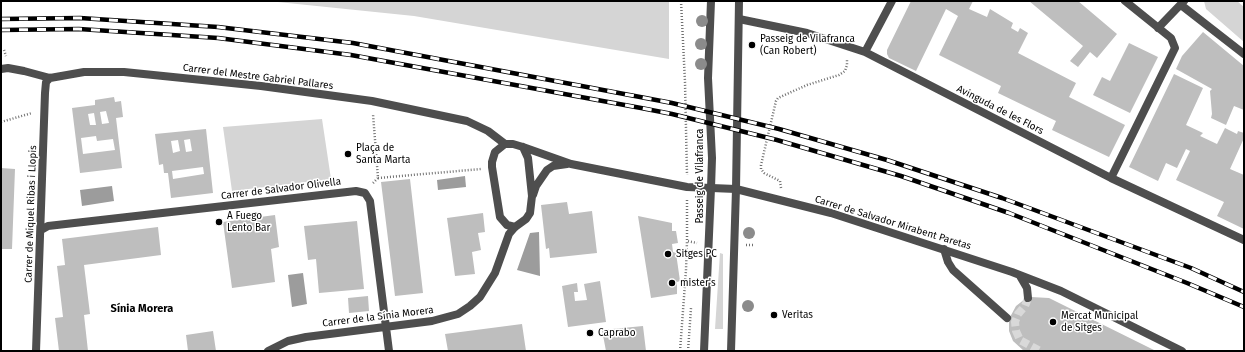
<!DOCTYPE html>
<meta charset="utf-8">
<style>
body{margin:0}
#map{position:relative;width:1245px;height:352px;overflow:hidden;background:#fff;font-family:"Fira Sans",sans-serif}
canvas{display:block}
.frame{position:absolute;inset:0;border:2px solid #000;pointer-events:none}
</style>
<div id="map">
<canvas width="1245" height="352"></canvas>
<div class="frame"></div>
</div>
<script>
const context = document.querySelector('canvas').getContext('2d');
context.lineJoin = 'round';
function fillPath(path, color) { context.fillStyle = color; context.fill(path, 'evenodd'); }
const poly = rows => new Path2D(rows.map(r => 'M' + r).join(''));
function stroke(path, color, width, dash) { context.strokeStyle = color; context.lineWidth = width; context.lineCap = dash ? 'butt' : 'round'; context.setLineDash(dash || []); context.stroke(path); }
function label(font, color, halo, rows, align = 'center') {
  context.font = font + ' "Fira Sans",sans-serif'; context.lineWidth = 3; context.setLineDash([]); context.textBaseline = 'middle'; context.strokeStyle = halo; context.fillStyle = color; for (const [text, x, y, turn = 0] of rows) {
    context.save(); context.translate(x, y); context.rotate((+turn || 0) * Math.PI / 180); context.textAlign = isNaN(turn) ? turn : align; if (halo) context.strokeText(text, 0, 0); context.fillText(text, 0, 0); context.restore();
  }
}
fillPath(poly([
 [268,1,669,1,669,59,414,16],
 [1204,1,1237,1,1244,7,1244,42,1206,9],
 [322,119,331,179,232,191,223,127],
 [720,253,723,254,723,329,715,329]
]), '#d5d5d5');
fillPath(poly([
 [465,176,466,187,438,190,437,180],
 [112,186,114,201,82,206,80,190],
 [539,232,540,276,517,270,530,233],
 [303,273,307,304,292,307,288,275]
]), '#9c9c9c');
fillPath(poly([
 [911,1,973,1,969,9,987,17,990,9,1013,23,1011,28,1018,32,1020,28,1028,33,1018,53,1076,83,1069,97,1125,125,1109,157,1052,130,1056,121,998,93,1001,86,939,55,958,16,946,9,916,71,889,58,887,54,887,50],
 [1029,1,1078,1,1117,34,1097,58,1090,52,1078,67,1070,61,1083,46],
 [1203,32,1244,66,1244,110,1234,106,1226,125,1211,118,1212,114,1210,91,1212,89,1176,69,1182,56],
 [1129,43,1158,57,1130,113,1093,95,1102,77,1110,81],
 [1174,74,1203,88,1186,125,1203,133,1200,136,1217,144,1225,128,1237,134,1238,131,1244,133,1244,138,1230,169,1244,175,1244,229,1217,216,1224,202,1176,180,1190,151,1186,149,1177,168,1166,163,1158,181,1129,167],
 [114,97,115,102,121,101,123,117,116,118,122,168,80,173,72,108,95,105,95,100],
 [106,111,109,123,102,124,100,112],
 [94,113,96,125,90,125,88,114],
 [96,136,97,141,113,139,115,150,83,154,81,138],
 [206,129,213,193,171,198,168,173,164,173,163,164,159,165,155,134],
 [190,139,192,151,186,152,184,140],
 [178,140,180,151,173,153,171,141],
 [203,167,204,174,173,179,172,171],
 [1,168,15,169,12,249,1,249],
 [410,179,423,293,395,296,381,182],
 [567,202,569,214,592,211,597,253,550,258,549,248,546,249,541,205],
 [483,213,485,232,478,233,481,250,472,252,475,274,455,276,447,218],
 [275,215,279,247,271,249,275,282,232,288,223,222],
 [638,216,672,223,672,231,676,231,678,243,672,244,673,252,676,253,680,281,677,282,677,294,651,298],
 [357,221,364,289,319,293,316,259,308,260,304,226],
 [158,227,161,255,84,265,90,314,84,315,88,351,59,351,55,318,63,317,57,266,65,265,62,239],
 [600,281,606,322,568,327,562,286,577,283,578,292,574,292,575,301,587,300,584,284],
 [368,296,369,311,349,313,348,298],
 [1031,297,1049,298,1156,351,1024,351,1013,341,1009,331,1009,319,1016,306,1025,299],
 [522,324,526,351,448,351,445,334],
 [643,326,646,351,606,351,602,330],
 [213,331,216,351,188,351,186,335]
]), '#bebebe');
stroke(poly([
 [1028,298,1025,306,1018,314,1015,322,1016,331,1020,340,1040,351]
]), '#d9d9d9', 8, [8, 4]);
stroke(poly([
 [681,1,685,82,687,175],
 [4,50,6,56],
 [1,122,32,113],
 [378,178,481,169],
 [373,183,378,178,373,114],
 [781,188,780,181,764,173,761,169,761,165,776,101,778,98,807,85,839,75,845,71,847,65,847,60],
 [687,200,687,241,697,243],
 [746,245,753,245],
 [680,351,686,270,687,241],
 [688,351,691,308]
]), '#707070', 2.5, [1, 2]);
stroke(poly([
 [944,249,948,262,953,270,1007,318]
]), '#4e4e4e', 8);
stroke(poly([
 [1181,5,1244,54],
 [739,19,807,33,865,52,1111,178,1244,240],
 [1158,28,1184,1],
 [865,52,892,1],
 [1,69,8,68,24,71,50,78,84,72,124,72,261,86,372,101,467,121,488,131,505,144],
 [1111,178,1175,48,1171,38,1125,1],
 [533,195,536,186,547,170,553,166,567,164],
 [515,227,507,225,500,217,492,167,492,162,495,152,505,144,513,144,523,147,571,164,687,187,736,189,831,213,1012,272,1061,291,1182,351],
 [41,230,48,226,356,191,365,193,370,201,389,351],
 [1020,276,1027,288,1028,298],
 [36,351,45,93,46,82,50,78],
 [268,351,288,341,306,337,432,321,458,314,470,306,480,297,495,273,509,234,515,227,526,219,530,213,532,196,528,158,523,147]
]), '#4e4e4e', 8);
stroke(poly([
 [704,351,711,188,712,158,708,78,711,1],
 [731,351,736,189,739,1]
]), '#4e4e4e', 8);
const rail = poly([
 [1,19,80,18,218,27,353,43,672,103,779,129,887,160,1002,198,1191,268,1244,292],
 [1,30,79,29,218,38,351,55,641,108,672,114,777,140,832,156,901,176,1009,213,1187,283,1244,307]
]);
stroke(rail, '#000', 4.5);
stroke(rail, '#fff', 3, [9]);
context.fillStyle = '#8b8b8b';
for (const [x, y] of [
 [702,21],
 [701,44],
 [701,64],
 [749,233],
 [748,306]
]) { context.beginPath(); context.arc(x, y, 6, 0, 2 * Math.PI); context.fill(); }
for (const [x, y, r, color] of [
 [752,45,4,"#000"],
 [348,154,4,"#000"],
 [219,222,4,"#000"],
 [668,254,4,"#000"],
 [672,283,4,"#000"],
 [774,315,4,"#000"],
 [1053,322,4,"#000"],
 [590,333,4,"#000"]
]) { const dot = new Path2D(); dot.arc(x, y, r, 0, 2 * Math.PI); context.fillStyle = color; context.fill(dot); stroke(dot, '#fff', 1.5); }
label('10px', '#000', '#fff', [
 ["Passeig de Vilafranca",760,39],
 ["(Can Robert)",760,51],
 ["Plaça de",356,148],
 ["Santa Marta",356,160],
 ["A Fuego",227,216],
 ["Lento Bar",227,228],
 ["Sitges PC",676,254],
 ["mister's",680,283],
 ["Veritas",782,315],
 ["Mercat Municipal",1061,316],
 ["de Sitges",1061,328],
 ["Caprabo",598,333]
], 'left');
label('10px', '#000', '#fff', [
 ["Carrer del Mestre Gabriel Pallares",258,77,7],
 ["Avinguda de les Flors",1000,110,27],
 ["Passeig de Vilafranca",700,176,-90],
 ["Carrer de Salvador Olivella",281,189,-7],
 ["Carrer de Miquel Ribas i Llopis",31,214,-88],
 ["Carrer de Salvador Mirabent Paretas",893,223,17],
 ["Carrer de la Sínia Morera",378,317,-7]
]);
label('bold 11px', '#000', '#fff', [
 ["Sínia Morera",142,309]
]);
</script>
